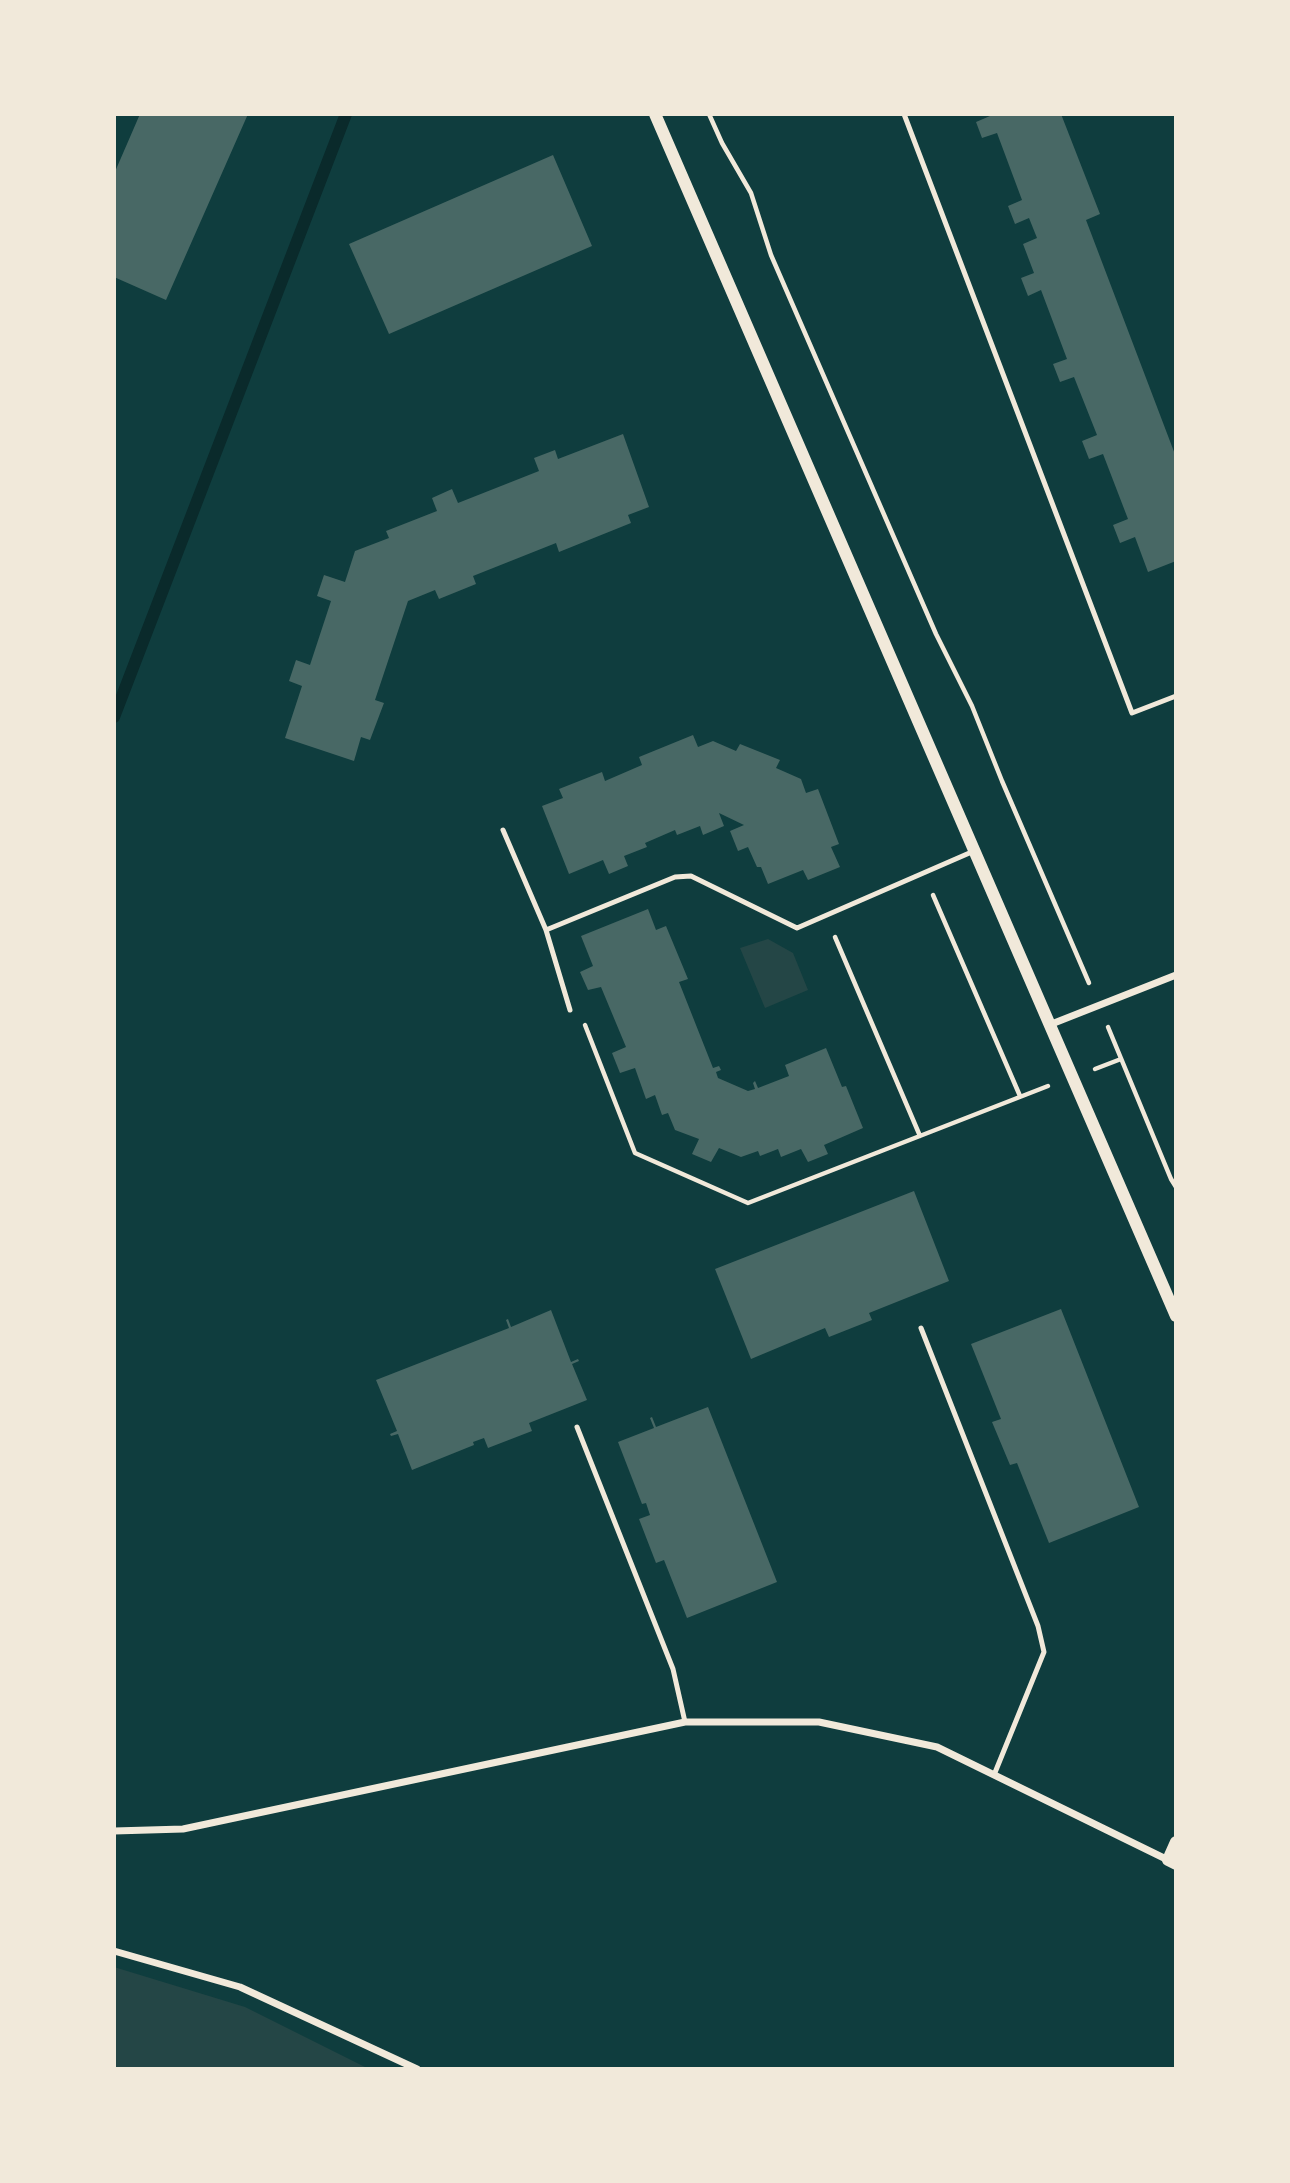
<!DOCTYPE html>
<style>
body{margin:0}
#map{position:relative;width:1290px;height:2183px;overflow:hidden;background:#0f3d3e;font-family:Signika,sans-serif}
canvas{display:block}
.frame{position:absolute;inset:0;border:116px solid #f1e9da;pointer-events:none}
</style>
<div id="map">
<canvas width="1290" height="2183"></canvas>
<div class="frame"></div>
</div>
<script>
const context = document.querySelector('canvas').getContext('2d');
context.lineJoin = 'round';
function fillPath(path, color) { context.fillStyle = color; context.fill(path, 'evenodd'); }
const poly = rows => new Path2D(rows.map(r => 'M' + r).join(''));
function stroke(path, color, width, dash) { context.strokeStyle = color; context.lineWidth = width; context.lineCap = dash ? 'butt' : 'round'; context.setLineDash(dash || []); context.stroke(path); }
fillPath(poly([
 [768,939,793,953,808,990,765,1008,740,948],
 [114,1967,245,2007,369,2069,114,2069]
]), '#244646');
stroke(poly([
 [114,717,346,114]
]), '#0a2a2b', 12);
fillPath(poly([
 [140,114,248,114,166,300,114,277,114,174],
 [989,114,1061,114,1100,214,1086,220,1176,457,1176,561,1148,572,1135,537,1120,543,1113,525,1128,519,1103,454,1089,459,1082,441,1097,435,1074,377,1060,382,1053,364,1067,359,1041,290,1028,296,1021,278,1034,273,1023,244,1037,238,1029,218,1015,224,1008,206,1022,200,997,133,982,138,976,122,990,116],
 [553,155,592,246,389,334,349,244],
 [623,434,649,507,628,515,631,523,559,552,556,543,473,576,476,584,439,599,435,590,408,601,375,700,384,703,370,740,361,737,354,761,285,738,302,686,289,681,296,660,310,665,331,601,317,596,324,575,345,582,355,551,389,538,386,531,437,511,432,498,452,489,458,503,539,471,534,458,555,450,558,459],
 [693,735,698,747,713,741,736,751,740,744,780,760,776,768,801,779,806,793,818,789,839,844,831,847,840,867,808,880,803,870,768,884,761,867,757,867,748,847,738,851,730,831,744,825,719,813,724,826,703,835,700,826,677,835,675,830,645,843,647,847,624,856,628,866,609,874,603,860,569,874,542,806,563,798,559,789,602,772,605,781,642,765,639,757],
 [648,909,656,930,666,926,688,979,679,982,713,1068,719,1066,721,1070,716,1072,718,1078,748,1091,755,1089,753,1083,755,1081,758,1088,789,1076,785,1065,826,1048,842,1087,846,1086,863,1128,824,1145,828,1154,808,1162,801,1149,781,1157,778,1149,760,1156,758,1151,741,1157,719,1148,711,1162,692,1154,699,1139,675,1130,668,1113,662,1115,655,1095,646,1099,635,1068,620,1073,612,1053,626,1047,601,987,588,990,580,972,593,966,581,936],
 [914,1191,949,1281,869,1313,872,1320,829,1337,825,1328,751,1359,715,1269],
 [1061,1309,1139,1507,1049,1543,1017,1463,1010,1465,992,1422,1001,1419,971,1344],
 [551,1310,571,1362,578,1359,579,1361,572,1364,587,1400,529,1423,532,1431,488,1448,484,1438,473,1442,474,1445,412,1470,398,1434,391,1436,390,1434,397,1431,376,1380,509,1328,506,1320,508,1319,511,1327],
 [708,1407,777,1582,687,1618,664,1560,656,1563,639,1519,650,1515,646,1503,642,1504,618,1442,654,1428,650,1418,652,1417,656,1427]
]), '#486865');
stroke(poly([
 [709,114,722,143,751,193,771,255,936,634,972,706,1002,781,1089,983],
 [933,895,1020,1096],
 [835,937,920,1136],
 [585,1025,635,1153,748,1203,1048,1086],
 [1108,1027,1171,1179,1176,1187],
 [1095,1069,1121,1059]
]), '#f1e9da', 4.5);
stroke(poly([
 [904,114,1132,713,1176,696],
 [503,830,546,930,570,1010],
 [546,930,675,877,691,876,797,928,974,851],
 [921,1328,1038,1626,1044,1652,994,1775],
 [577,1427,673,1669,685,1722]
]), '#f1e9da', 5);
stroke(poly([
 [1049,1025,1176,975],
 [114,1831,183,1829,685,1722,819,1722,937,1747,1168,1860],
 [114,1951,240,1987,417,2069]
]), '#f1e9da', 7);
stroke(poly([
 [655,114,1176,1316],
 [1176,1842,1168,1860,1176,1864]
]), '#f1e9da', 12);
</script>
